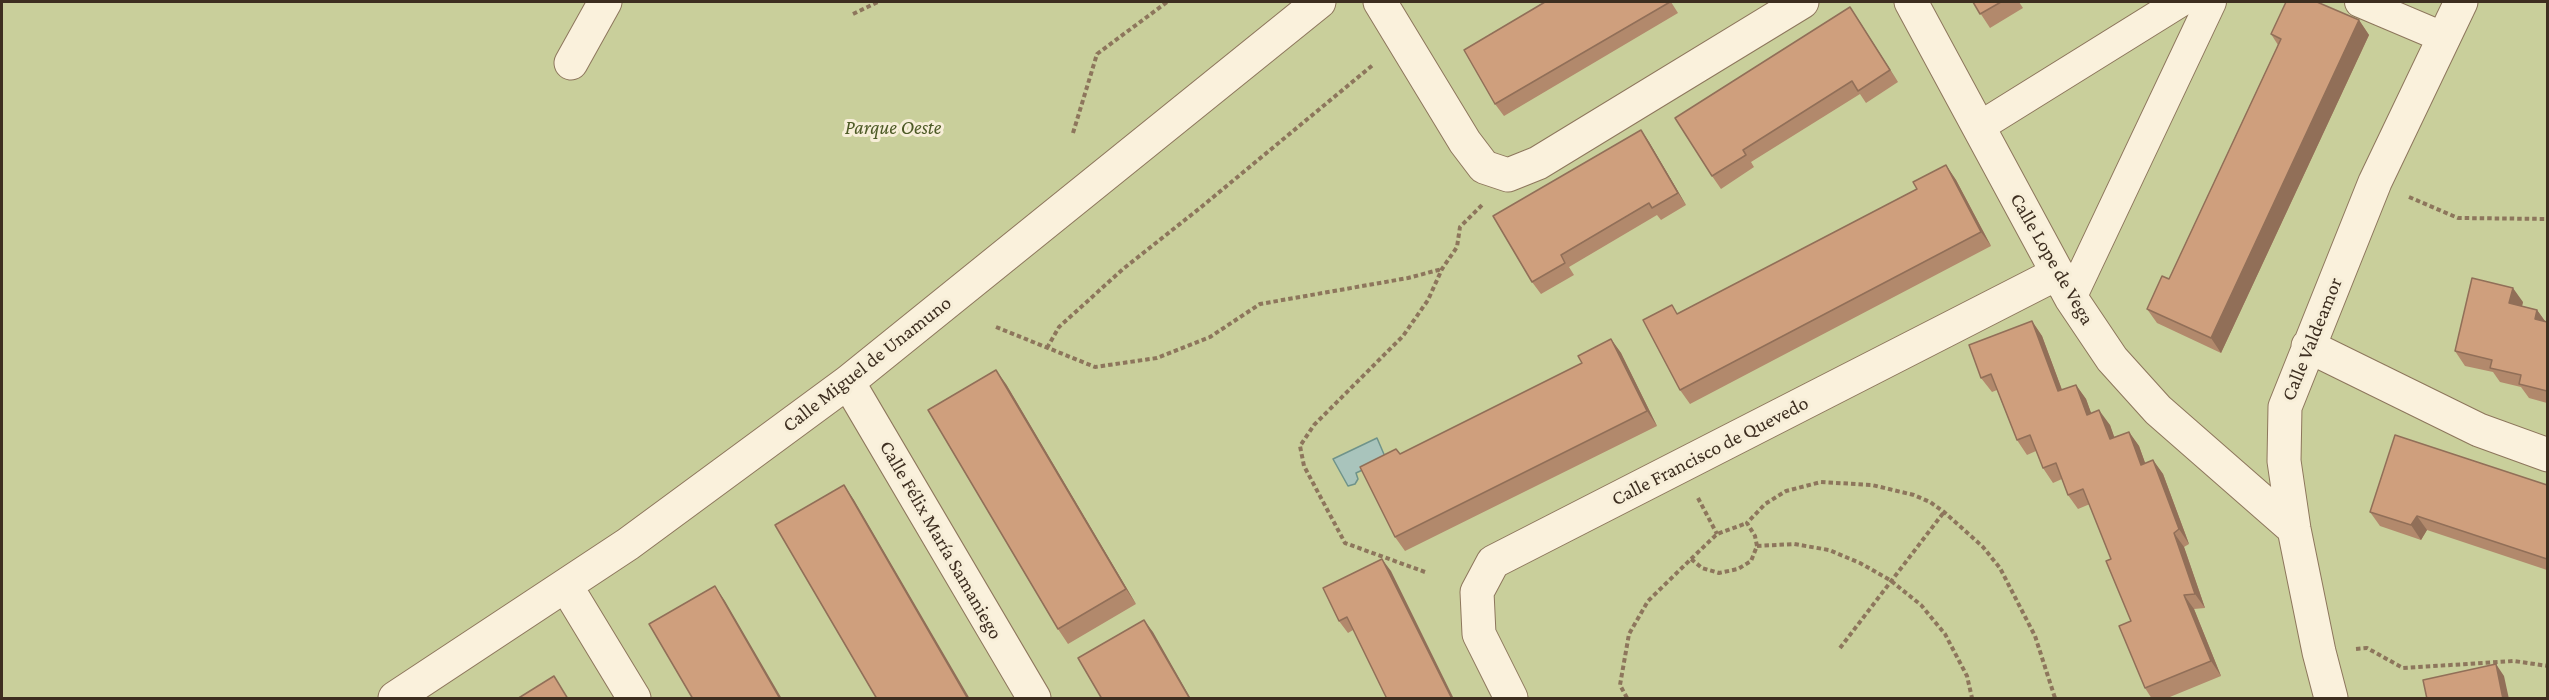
<!DOCTYPE html>
<meta charset="utf-8">
<style>
body{margin:0}
#map{position:relative;width:2549px;height:700px;overflow:hidden;background:#f0e4c8;font-family:"Crimson Pro",serif}
canvas{display:block}
.frame{position:absolute;inset:0;border:3px solid #3d2e20;pointer-events:none}
</style>
<div id="map">
<canvas width="2549" height="700"></canvas>
<div class="frame"></div>
</div>
<script>
const context = document.querySelector('canvas').getContext('2d');
context.lineJoin = 'round';
function fillPath(path, color) { context.fillStyle = color; context.fill(path, 'evenodd'); }
const poly = rows => new Path2D(rows.map(r => 'M' + r).join(''));
function stroke(path, color, width, dash) { context.strokeStyle = color; context.lineWidth = width; context.lineCap = dash ? 'butt' : 'round'; context.setLineDash(dash || []); context.stroke(path); }
function label(font, color, halo, rows, align = 'center') {
  context.font = font + ' "Crimson Pro",serif'; context.lineWidth = 6; context.setLineDash([]); context.textBaseline = 'middle'; context.strokeStyle = halo; context.fillStyle = color; for (const [text, x, y, turn = 0] of rows) {
    context.save(); context.translate(x, y); context.rotate((+turn || 0) * Math.PI / 180); context.textAlign = isNaN(turn) ? turn : align; if (halo) context.strokeText(text, 0, 0); context.fillText(text, 0, 0); context.restore();
  }
}
fillPath(poly([
 [2,2,2547,2,2547,698,2,698]
]), '#c9cf9b');
const water = poly([
 [1377,438,1386,459,1356,473,1358,479,1355,484,1348,486,1333,459,1377,438]
]);
fillPath(water, '#a9c4bc');
stroke(water, '#6f938a', 1.5);
const pedestrian = poly([
 [2360,2,2445,38],
 [1979,127,2180,2],
 [2071,298,2211,2]
]);
const minor = poly([
 [1380,2,1465,142,1484,167,1508,175,1538,163,1802,2],
 [1911,2,2071,298,2112,359,2158,410,2294,529],
 [571,63,605,2],
 [2308,346,2479,430,2548,455],
 [848,382,1034,698],
 [566,586,634,698],
 [395,698,628,544,848,382,1319,2],
 [1511,698,1479,634,1477,592,1493,562,2058,273],
 [2331,698,2319,652,2294,529,2284,461,2285,407,2375,182,2461,2]
]);
stroke(pedestrian, '#8d765c', 32);
stroke(minor, '#8d765c', 35);
stroke(poly([
 [853,14,878,2],
 [1073,133,1097,54,1167,2],
 [2409,197,2458,218,2548,219],
 [996,327,1095,367,1157,358,1210,337,1260,304,1408,278,1442,269],
 [1047,348,1059,327,1123,269,1200,208,1374,64],
 [1698,498,1717,534],
 [1757,546,1794,544,1829,550,1860,563,1890,580,1921,605,1945,634,1967,676,1972,698],
 [1691,559,1717,534,1747,523],
 [1425,572,1345,543,1304,466,1300,446,1314,425,1403,336,1428,300,1442,269,1457,247,1460,227,1482,205],
 [1840,648,1944,512],
 [2356,649,2367,648,2403,668,2514,661,2548,666],
 [1627,698,1620,685,1629,634,1648,601,1691,559,1702,568,1719,573,1738,569,1751,561,1757,546,1755,536,1747,523,1765,504,1786,491,1821,482,1872,485,1914,495,1930,502,1944,512,1983,547,2000,568,2035,636,2055,698]
]), '#8d765c', 4, [4.5, 3]);
stroke(pedestrian, '#faf1dc', 30);
stroke(minor, '#faf1dc', 33);
fillPath(poly([
 [1545,2,1671,2,1678,13,1504,116,1495,104],
 [1973,2,2019,2,2023,8,1990,28],
 [1850,7,1898,82,1866,103,1860,94,1751,162,1754,167,1721,189,1712,176],
 [2359,20,2369,35,2221,353,2157,323,2147,309,2169,279,2278,45,2271,34],
 [1641,130,1649,142,1686,205,1661,220,1657,215,1569,267,1574,275,1541,294,1532,282],
 [1946,165,1956,180,1991,246,1690,404,1680,390,1678,314,1917,189],
 [2523,302,2522,306,2537,310,2545,321,2547,322,2547,403,2529,398,2521,387,2500,382,2493,372,2465,366,2455,351],
 [2032,321,2042,336,2062,390,2076,385,2086,399,2091,413,2110,425,2114,437,2129,432,2139,446,2145,463,2153,460,2163,474,2189,544,2184,547,2205,608,2194,609,2221,676,2165,699,2152,699,2145,688,2131,621,2111,559,2090,504,2078,509,2068,495,2062,479,2053,483,2043,468,2036,451,2027,455,2017,440,1997,390,1992,392,1981,378],
 [1611,339,1621,353,1657,426,1405,551,1395,537,1396,449,1400,454,1582,363],
 [1006,384,1136,604,1068,644,1058,629],
 [2547,485,2547,570,2427,530,2421,540,2380,526,2370,512],
 [1391,571,1353,630,1348,633,1339,621]
]), '#b2896c');
fillPath(poly([
 [1850,7,1858,19,1898,82,1890,70],
 [2359,20,2369,35,2221,353,2211,338],
 [1641,130,1649,142,1686,205,1678,193],
 [1946,165,1956,180,1991,246,1981,232],
 [2513,288,2523,302,2519,318,2509,303],
 [2537,310,2547,324,2535,319],
 [2032,321,2042,336,2068,406,2058,391],
 [1611,339,1621,353,1657,426,1647,411],
 [996,370,1006,384,1136,604,1126,589],
 [2076,385,2086,399,2097,429,2087,415],
 [2099,410,2110,425,2120,453,2110,439],
 [2129,432,2139,446,2151,479,2141,465],
 [2153,460,2163,474,2189,544,2179,529],
 [844,485,854,500,970,699,968,699],
 [2417,516,2427,530,2421,540,2411,525],
 [2174,533,2184,547,2205,608,2195,594],
 [1382,559,1391,571,1454,699,1452,699],
 [715,586,725,601,782,699,780,699],
 [2184,595,2194,609,2221,676,2211,661],
 [1144,620,1153,632,1191,699,1190,699],
 [2496,664,2504,676,2509,699,2503,699]
]), '#916f58');
const building = poly([
 [1545,2,1670,2,1495,104,1464,50,1545,2],
 [1973,2,2001,2,1980,14,1973,2],
 [2286,2,2317,2,2359,20,2211,338,2147,309,2162,276,2169,279,2281,39,2271,34,2286,2],
 [1850,7,1890,70,1858,91,1852,81,1743,150,1746,155,1712,176,1675,118,1850,7],
 [1641,130,1678,193,1652,208,1649,203,1561,255,1565,263,1532,282,1493,216,1641,130],
 [1946,165,1981,232,1680,390,1643,320,1672,305,1677,314,1917,189,1913,182,1946,165],
 [2472,278,2513,288,2509,303,2537,310,2535,319,2547,322,2547,391,2519,384,2521,375,2490,368,2492,360,2455,351,2472,278],
 [2032,321,2058,391,2076,385,2087,415,2099,410,2110,439,2129,432,2141,465,2153,460,2179,529,2174,533,2195,594,2184,595,2211,661,2145,688,2119,626,2131,621,2106,561,2111,559,2083,489,2068,495,2056,463,2043,468,2030,435,2017,440,1991,374,1981,378,1969,345,2032,321],
 [1611,339,1647,411,1395,537,1360,467,1396,449,1400,454,1582,363,1578,356,1611,339],
 [996,370,1126,589,1058,629,928,410,996,370],
 [2395,435,2547,485,2547,559,2417,516,2411,525,2370,512,2395,435],
 [844,485,968,699,877,699,775,525,844,485],
 [1382,559,1452,699,1387,699,1347,617,1339,621,1323,588,1382,559],
 [715,586,780,699,693,699,649,624,715,586],
 [1144,620,1190,699,1102,699,1078,658,1144,620],
 [2496,664,2503,699,2427,699,2423,680,2496,664],
 [554,676,568,699,517,699,554,676]
]);
fillPath(building, '#cf9f7d');
stroke(building, '#916f58', 1.5);
label('italic 20px', '#4d5a26', '#f7eed8', [
 ["Parque Oeste",893,128]
]);
label('20px', '#3d2e20', '#f7eed8', [
 ["Calle Lope de Vega",2052,259,60],
 ["Calle Valdeamor",2312,339,-68],
 ["Calle Miguel de Unamuno",867,364,-38],
 ["Calle Francisco de Quevedo",1710,451,-27],
 ["Calle Félix María Samaniego",941,540,60]
]);
</script>
